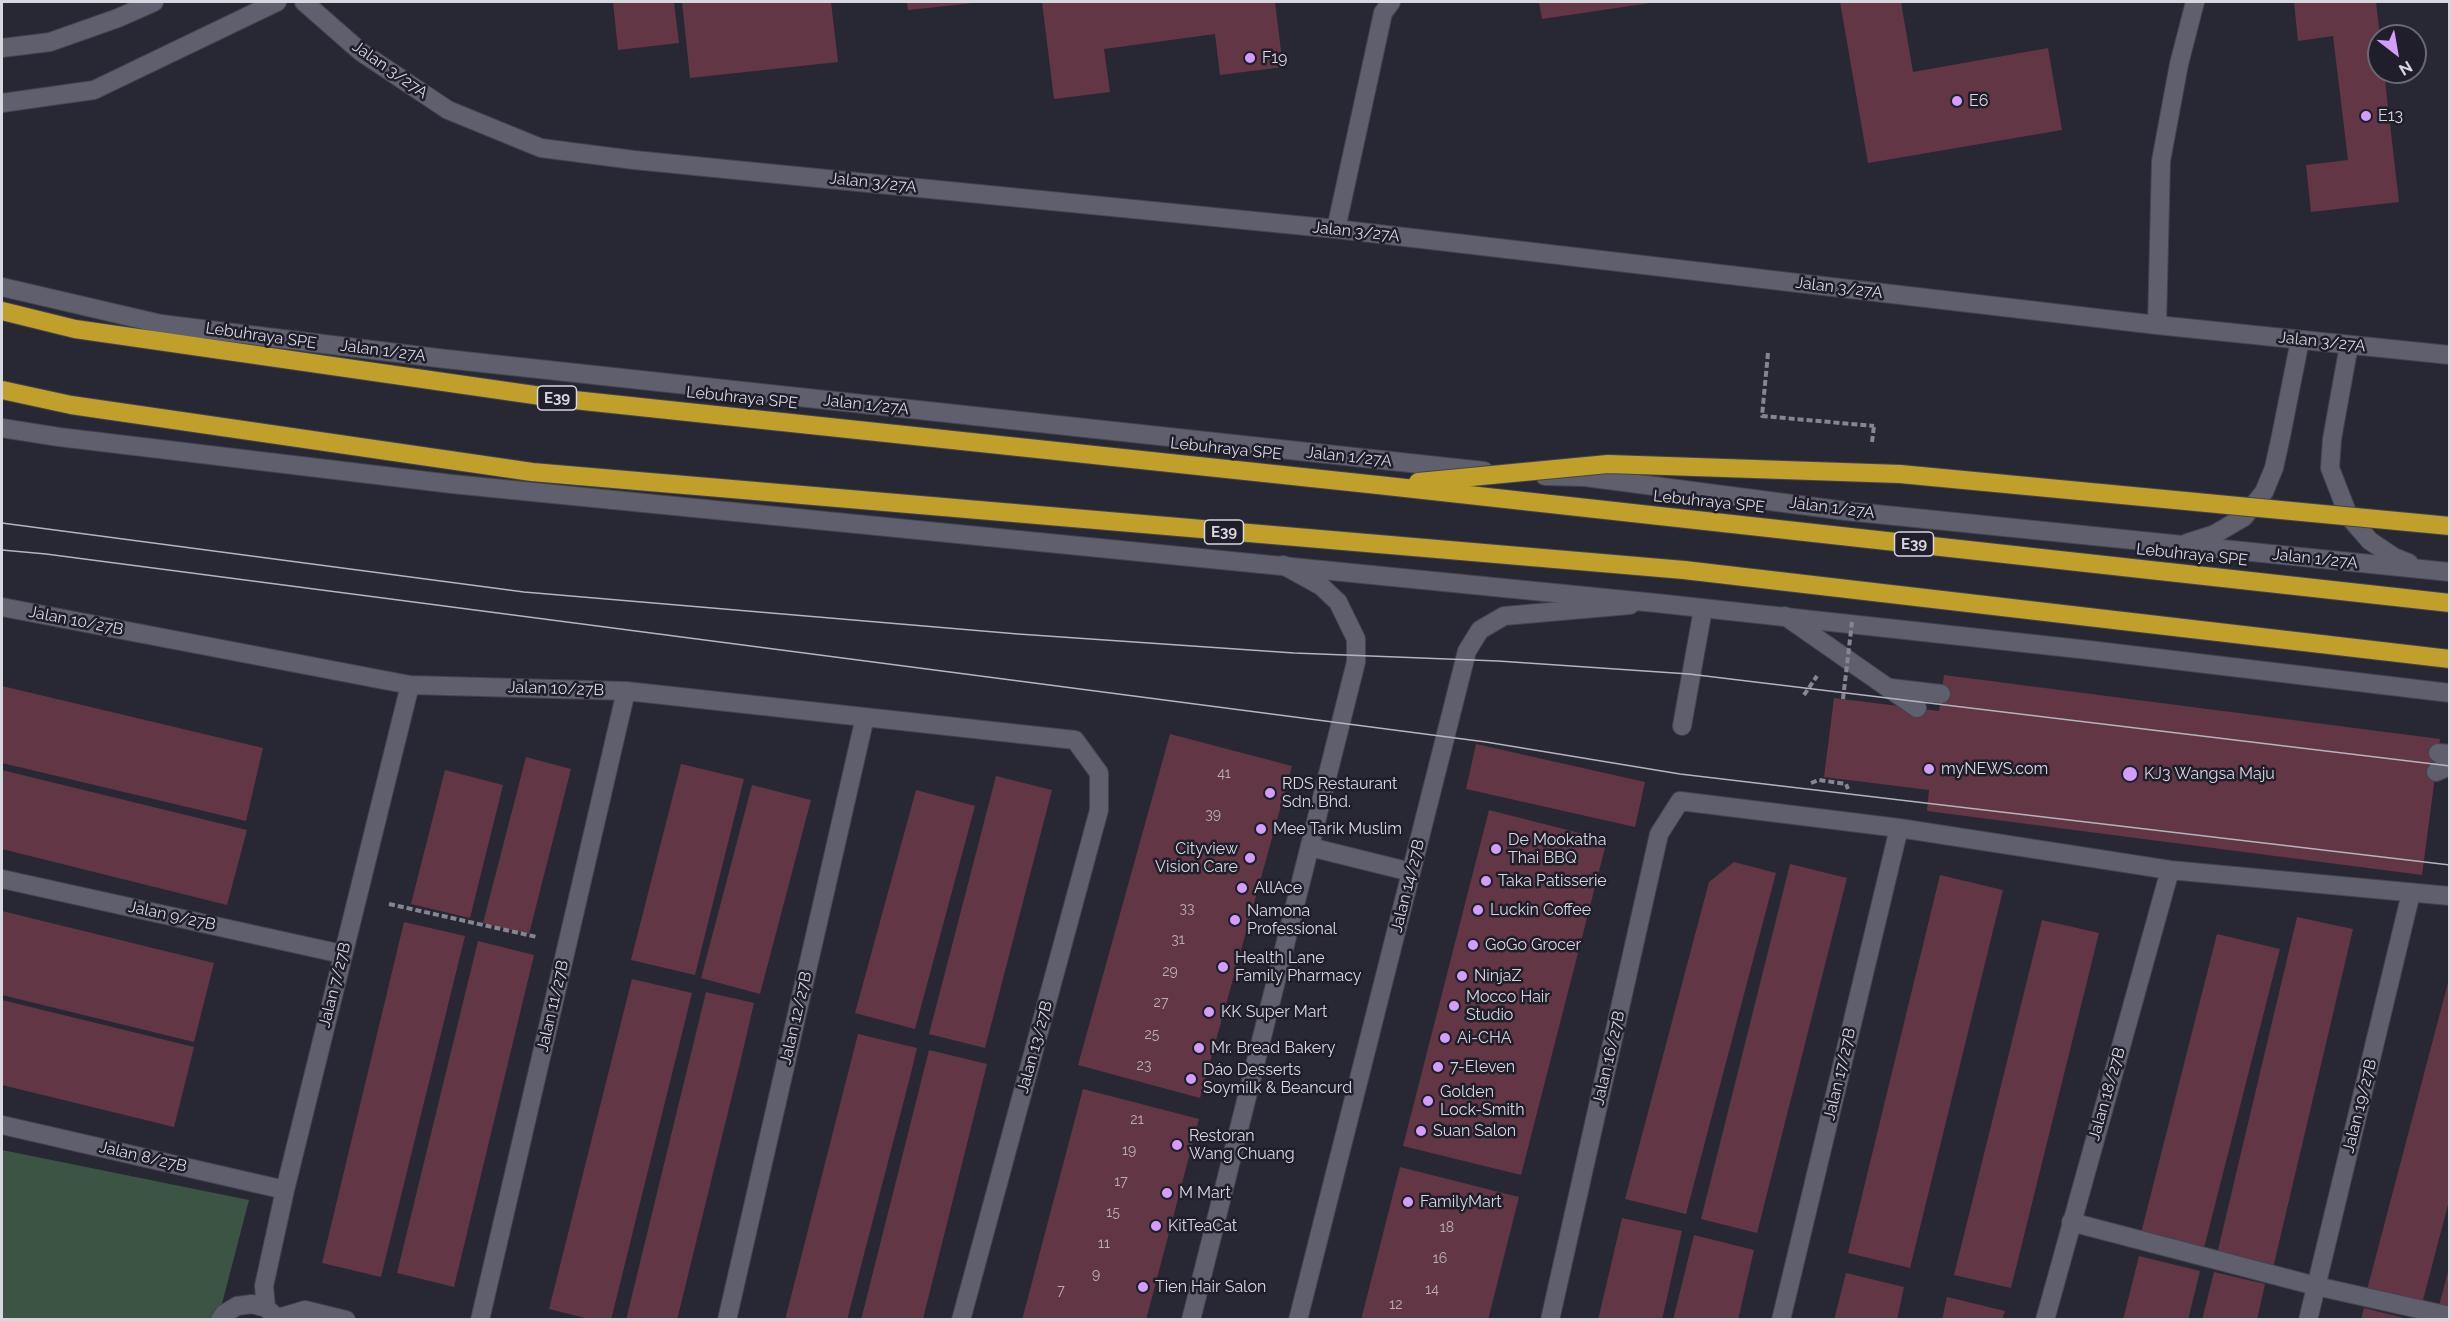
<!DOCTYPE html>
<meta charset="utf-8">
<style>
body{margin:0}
#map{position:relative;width:2451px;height:1321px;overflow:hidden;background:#282835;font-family:Raleway,sans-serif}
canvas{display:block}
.frame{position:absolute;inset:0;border:3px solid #d7d7e0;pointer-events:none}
.north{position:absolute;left:2367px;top:24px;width:60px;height:60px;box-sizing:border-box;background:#1f1e2a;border:2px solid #696873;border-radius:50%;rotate:149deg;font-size:16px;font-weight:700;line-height:24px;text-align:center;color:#d7d7e0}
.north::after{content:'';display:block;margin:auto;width:21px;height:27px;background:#d29dfd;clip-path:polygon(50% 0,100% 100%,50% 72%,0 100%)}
</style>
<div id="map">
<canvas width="2451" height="1321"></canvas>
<div class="frame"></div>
<div class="north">N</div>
</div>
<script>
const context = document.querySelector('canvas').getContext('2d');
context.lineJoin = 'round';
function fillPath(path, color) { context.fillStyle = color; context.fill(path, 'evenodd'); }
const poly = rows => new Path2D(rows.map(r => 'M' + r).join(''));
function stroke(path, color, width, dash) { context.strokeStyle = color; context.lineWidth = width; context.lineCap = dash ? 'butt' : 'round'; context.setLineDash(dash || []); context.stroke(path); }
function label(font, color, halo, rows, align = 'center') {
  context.font = font + ' Raleway,sans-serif'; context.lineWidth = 5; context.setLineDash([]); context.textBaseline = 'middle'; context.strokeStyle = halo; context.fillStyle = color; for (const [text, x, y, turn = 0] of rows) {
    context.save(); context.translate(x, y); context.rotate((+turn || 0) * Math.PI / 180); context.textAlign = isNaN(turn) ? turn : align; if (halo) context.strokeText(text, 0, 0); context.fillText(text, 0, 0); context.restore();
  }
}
fillPath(poly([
 [2,1150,249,1200,218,1319,2,1319]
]), '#3c5444');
fillPath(poly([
 [613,2,674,2,679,43,618,50],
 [682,2,831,2,838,62,690,78],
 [907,2,974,2,974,3,908,10],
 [1042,2,1275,2,1283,67,1220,75,1215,34,1104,49,1110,92,1054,99],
 [1539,2,1650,2,1650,3,1542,19],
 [1840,2,1901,2,1913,72,2048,48,2062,130,1868,163],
 [2294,2,2376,2,2380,36,2379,72,2384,72,2399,202,2311,212,2306,165,2348,160,2333,36,2298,41],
 [1944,675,2440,739,2422,875,1927,811,1929,790,1824,777,1834,698,1939,711],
 [2,686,263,748,246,821,2,763],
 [1170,734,1292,766,1200,1098,1078,1065],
 [1476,744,1645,782,1635,827,1466,789],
 [526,757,571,769,529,934,483,923],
 [681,764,744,779,695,975,631,960],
 [2,770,247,830,227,905,2,849],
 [445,770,503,785,470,918,411,904],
 [996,776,1052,790,985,1048,929,1034],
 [752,785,811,800,760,994,701,978],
 [916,790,975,806,915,1029,855,1013],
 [1489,810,1607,840,1521,1175,1403,1146],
 [1734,862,1776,873,1686,1214,1625,1199,1709,882],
 [1790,864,1847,878,1757,1233,1701,1219],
 [1940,875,2003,890,1910,1268,1848,1253],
 [2,911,214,963,194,1042,2,995],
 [2297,917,2353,929,2273,1268,2217,1254],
 [2042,920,2099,933,2011,1288,1954,1275],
 [404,922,465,936,381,1277,322,1263],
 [2217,934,2280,949,2203,1252,2140,1237],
 [478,941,534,955,454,1287,397,1273],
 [632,979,692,993,611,1320,593,1320,549,1309],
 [2449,979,2450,1197,2422,1304,2367,1290],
 [706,992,754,1003,741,1059,677,1320,626,1320],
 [2,1000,194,1047,174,1127,2,1085],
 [858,1034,917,1048,910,1077,847,1320,785,1320],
 [929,1050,987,1064,925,1311,923,1320,861,1320],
 [1083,1089,1199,1119,1146,1320,1022,1320],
 [1400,1167,1519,1197,1488,1320,1361,1320],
 [1622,1218,1682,1231,1662,1320,1598,1320],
 [1694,1235,1754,1250,1738,1320,1673,1320],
 [2139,1256,2200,1271,2188,1320,2123,1320],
 [2449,1268,2450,1268,2450,1309,2439,1306],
 [2214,1272,2265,1284,2257,1320,2202,1320],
 [1846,1273,1904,1287,1897,1320,1834,1320],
 [1947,1297,2005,1311,2002,1320,1942,1320],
 [2364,1308,2408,1319,2408,1320,2361,1320]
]), '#623644');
const lane = poly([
 [2,48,50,42,118,18,154,2],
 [2,103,94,90,277,2],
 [1785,616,1917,708],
 [1891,688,1941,694],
 [1682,726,1703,609],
 [2438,753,2450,754],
 [2436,772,2450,766],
 [1310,847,1411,872],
 [2071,1222,2316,1286,2450,1316]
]);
const street = poly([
 [1336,229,1383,13,1391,2],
 [2157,325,2161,161,2179,64,2195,2],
 [2,607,410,685,626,691,1075,740,1099,773,1099,810,961,1320],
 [2,879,342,954],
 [2,1125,285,1190],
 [266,1308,264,1286,285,1190,410,685],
 [278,1318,305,1310,346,1320],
 [220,1320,224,1314,237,1306,252,1304,266,1308,273,1314],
 [480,1320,626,691],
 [727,1320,865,717],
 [1191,1320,1356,662,1356,639,1338,602,1321,586,1283,565],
 [1298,1320,1467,651,1480,630,1504,616,1630,605],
 [1550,1320,1659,834,1680,801,1899,828,2170,870,2450,896],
 [1781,1320,1899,828],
 [2045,1320,2170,870],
 [2308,1320,2411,893]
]);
const secondary = poly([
 [304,2,361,52,448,110,541,148,634,160,1336,229,2157,325,2450,355],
 [2,287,161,324,446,359,1484,471],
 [2349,345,2332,439,2330,468,2349,517,2370,541,2394,557,2409,563],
 [2,428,59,437,452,484,1656,603,2089,650,2450,693],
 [1545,476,1585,477,1846,511,2450,572],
 [2187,543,2215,534,2244,517,2264,492,2274,468,2281,436,2300,340]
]);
const highway = poly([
 [2,311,75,329,555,398,1378,485]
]);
stroke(lane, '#44444f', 20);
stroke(street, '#44444f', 20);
stroke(secondary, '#44444f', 20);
stroke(highway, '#44444f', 20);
stroke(poly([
 [1768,353,1762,416,1874,426],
 [1804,695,1817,676],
 [1811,783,1819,780,1846,784,1848,789],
 [389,904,537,937]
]), '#868691', 4, [6, 3]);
stroke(lane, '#605f6e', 18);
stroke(street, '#605f6e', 18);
stroke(secondary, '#605f6e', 18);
stroke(highway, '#c0a02b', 18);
stroke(poly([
 [2,523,524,592,1018,634,1294,653,1498,661,1689,674,2450,766],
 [2,550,46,554,1486,742,1680,774,2450,865]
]), '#b4b4be', 1.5);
const highwayBridge = poly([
 [2,390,71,405,532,472,1684,570,2450,659],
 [1418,482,1608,464,1900,474,2450,526],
 [1378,485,2450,603]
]);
stroke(highwayBridge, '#44444f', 20, []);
stroke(poly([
 [1872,442,1874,426],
 [1843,699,1852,622]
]), '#868691', 4, [6, 3]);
stroke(highwayBridge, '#c0a02b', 18);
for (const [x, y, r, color] of [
 [1250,58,6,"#d29dfd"],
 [1957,101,6,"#d29dfd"],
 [2366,116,6,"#d29dfd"],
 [1929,769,6,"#d29dfd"],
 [2130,774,8,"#d29dfd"],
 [1270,793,6,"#d29dfd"],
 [1261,829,6,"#d29dfd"],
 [1496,849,6,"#d29dfd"],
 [1250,858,6,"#d29dfd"],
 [1486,881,6,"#d29dfd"],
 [1242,888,6,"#d29dfd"],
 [1478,910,6,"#d29dfd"],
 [1235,920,6,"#d29dfd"],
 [1473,945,6,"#d29dfd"],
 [1223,967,6,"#d29dfd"],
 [1462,976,6,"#d29dfd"],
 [1454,1006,6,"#d29dfd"],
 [1209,1012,6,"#d29dfd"],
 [1445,1038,6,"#d29dfd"],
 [1199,1048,6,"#d29dfd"],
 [1438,1067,6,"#d29dfd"],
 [1191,1079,6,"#d29dfd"],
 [1428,1101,6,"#d29dfd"],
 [1421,1131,6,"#d29dfd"],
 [1177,1145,6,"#d29dfd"],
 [1167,1193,6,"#d29dfd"],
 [1408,1202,6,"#d29dfd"],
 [1156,1226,6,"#d29dfd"],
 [1143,1287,6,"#d29dfd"]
]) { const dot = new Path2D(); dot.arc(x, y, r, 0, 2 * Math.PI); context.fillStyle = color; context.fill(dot); stroke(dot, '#1f1e2a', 2); }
label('14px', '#baafb9', null, [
 ["41",1224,774],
 ["39",1213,815],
 ["33",1187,909],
 ["31",1178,940],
 ["29",1170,972],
 ["27",1161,1003],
 ["25",1152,1035],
 ["23",1144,1066],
 ["21",1137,1120],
 ["19",1129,1151],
 ["17",1121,1182],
 ["15",1113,1213],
 ["18",1447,1228],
 ["11",1104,1244],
 ["16",1440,1259],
 ["9",1096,1275],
 ["14",1432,1290],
 ["7",1061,1291],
 ["12",1396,1305]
]);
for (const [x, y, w] of [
 [557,398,39],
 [1224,532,39],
 [1914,544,39]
]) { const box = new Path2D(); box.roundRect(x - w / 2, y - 12, w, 24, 4.5); context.fillStyle = '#1f1e2a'; context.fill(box); stroke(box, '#d7d7e0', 1.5); }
label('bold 15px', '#d7d7e0', null, [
 ["E39",557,398],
 ["E39",1224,532],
 ["E39",1914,544]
]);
label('16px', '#d7d7e0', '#1f1e2a', [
 ["F19",1262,58],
 ["E6",1969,101],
 ["E13",2378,116],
 ["myNEWS.com",1941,769],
 ["KJ3 Wangsa Maju",2144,774],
 ["RDS Restaurant",1282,784],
 ["Sdn. Bhd.",1282,802],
 ["Mee Tarik Muslim",1273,829],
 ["De Mookatha",1508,840],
 ["Thai BBQ",1508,858],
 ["Cityview",1238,849,"right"],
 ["Vision Care",1238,867,"right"],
 ["Taka Patisserie",1498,881],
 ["AllAce",1254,888],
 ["Luckin Coffee",1490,910],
 ["Namona",1247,911],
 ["Professional",1247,929],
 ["GoGo Grocer",1485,945],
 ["Health Lane",1235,958],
 ["Family Pharmacy",1235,976],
 ["NinjaZ",1474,976],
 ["Mocco Hair",1466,997],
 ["Studio",1466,1015],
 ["KK Super Mart",1221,1012],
 ["Ai-CHA",1457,1038],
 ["Mr. Bread Bakery",1211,1048],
 ["7-Eleven",1450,1067],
 ["Dáo Desserts",1203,1070],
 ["Soymilk & Beancurd",1203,1088],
 ["Golden",1440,1092],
 ["Lock-Smith",1440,1110],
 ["Suan Salon",1433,1131],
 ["Restoran",1189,1136],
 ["Wang Chuang",1189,1154],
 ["M Mart",1179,1193],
 ["FamilyMart",1420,1202],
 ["KitTeaCat",1168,1226],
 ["Tien Hair Salon",1155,1287]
], 'left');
label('16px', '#d7d7e0', '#1f1e2a', [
 ["Jalan 3/27A",390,70,35],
 ["Jalan 3/27A",873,183,6],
 ["Jalan 3/27A",1356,232,6],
 ["Jalan 3/27A",1839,288,7],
 ["Lebuhraya SPE",261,336,8],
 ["Jalan 3/27A",2322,342,6],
 ["Jalan 1/27A",383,351,7],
 ["Lebuhraya SPE",742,398,6],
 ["Jalan 1/27A",866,405,6],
 ["Lebuhraya SPE",1226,449,6],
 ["Jalan 1/27A",1349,457,6],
 ["Lebuhraya SPE",1709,502,6],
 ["Jalan 1/27A",1832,508,7],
 ["Lebuhraya SPE",2192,555,6],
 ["Jalan 1/27A",2315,559,6],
 ["Jalan 10/27B",76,621,11],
 ["Jalan 10/27B",556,689,2],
 ["Jalan 14/27B",1408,886,-76],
 ["Jalan 9/27B",172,916,12],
 ["Jalan 7/27B",335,985,-76],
 ["Jalan 11/27B",553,1006,-77],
 ["Jalan 12/27B",796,1018,-77],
 ["Jalan 13/27B",1035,1047,-75],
 ["Jalan 16/27B",1609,1058,-77],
 ["Jalan 17/27B",1840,1074,-77],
 ["Jalan 18/27B",2107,1094,-74],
 ["Jalan 19/27B",2360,1106,-76],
 ["Jalan 8/27B",143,1157,13]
]);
</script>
